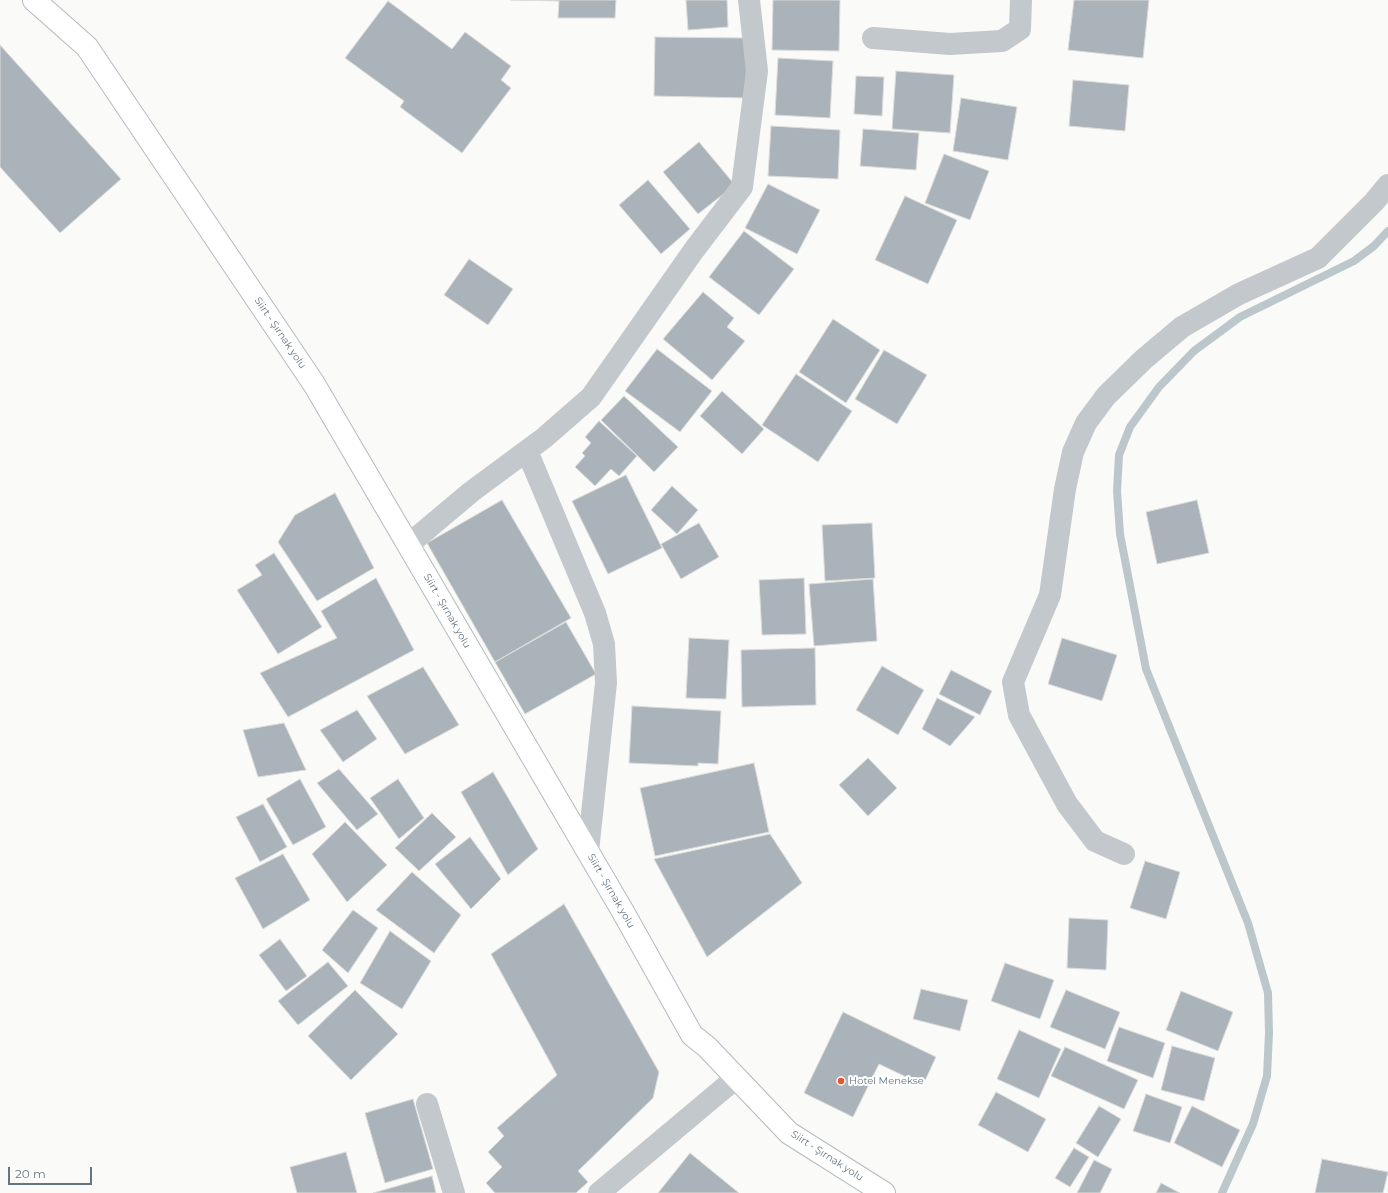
<!DOCTYPE html>
<meta charset="utf-8">
<style>
body{margin:0}
#map{position:relative;width:1388px;height:1193px;overflow:hidden;background:#fafaf8;font-family:Montserrat,sans-serif}
canvas{display:block}
.scale{position:absolute;left:8px;top:1167px;width:84px;height:18px;box-sizing:border-box;border:2px solid #657683;border-top:0;padding-left:5px;font-size:12px;line-height:14px;white-space:nowrap;color:#657683;-webkit-text-stroke:3px #fff;paint-order:stroke}
</style>
<div id="map">
<canvas width="1388" height="1193"></canvas>
<div class="scale">20 m</div>
</div>
<script>
const context = document.querySelector('canvas').getContext('2d');
context.lineJoin = 'round';
const poly = rows => new Path2D(rows.map(r => 'M' + r).join(''));
function stroke(path, color, width, dash) { context.strokeStyle = color; context.lineWidth = width; context.lineCap = dash ? 'butt' : 'round'; context.setLineDash(dash || []); context.stroke(path); }
function fillPath(path, color) { context.fillStyle = color; context.fill(path, 'evenodd'); }
function label(font, color, halo, rows, align = 'center') {
  context.font = font + ' Montserrat,sans-serif'; context.lineWidth = 4; context.setLineDash([]); context.textBaseline = 'middle'; context.strokeStyle = halo; context.fillStyle = color; for (const [text, x, y, turn = 0] of rows) {
    context.save(); context.translate(x, y); context.rotate((+turn || 0) * Math.PI / 180); context.textAlign = isNaN(turn) ? turn : align; if (halo) context.strokeText(text, 0, 0); context.fillText(text, 0, 0); context.restore();
  }
}
stroke(poly([
 [1222,1193,1253,1124,1267,1076,1269,1033,1268,993,1248,923,1146,669,1120,534,1117,491,1119,455,1130,427,1159,387,1194,351,1240,317,1354,261,1374,246,1388,231]
]), '#bbc7cb', 8);
const building = poly([
 [511,0,616,0,615,18,558,18,559,1,511,0],
 [686,0,727,0,728,27,688,30,686,0],
 [773,0,840,0,839,51,772,50,773,0],
 [1074,0,1149,0,1143,58,1068,50,1074,0],
 [388,1,452,49,465,32,511,66,501,80,511,88,462,153,400,107,404,101,345,58,388,1],
 [655,37,747,38,746,98,654,96,655,37],
 [0,45,121,179,60,233,0,167,0,45],
 [778,58,833,61,830,118,775,115,778,58],
 [896,71,954,75,950,133,892,129,896,71],
 [856,76,884,77,882,116,854,114,856,76],
 [1073,80,1129,85,1125,131,1069,126,1073,80],
 [961,98,1017,107,1008,160,953,151,961,98],
 [771,126,840,130,838,179,768,176,771,126],
 [863,129,919,133,916,170,860,166,863,129],
 [699,142,735,185,698,214,663,172,699,142],
 [944,154,989,171,970,220,925,203,944,154],
 [648,180,690,229,661,254,619,205,648,180],
 [768,184,820,210,797,254,745,228,768,184],
 [905,196,957,220,928,284,875,260,905,196],
 [744,231,794,269,759,315,709,277,744,231],
 [469,259,513,289,488,325,444,295,469,259],
 [703,292,734,318,727,327,745,341,712,380,663,339,703,292],
 [833,319,880,350,846,403,799,372,833,319],
 [657,349,712,391,680,432,625,391,657,349],
 [884,350,927,375,897,424,855,399,884,350],
 [796,374,852,411,818,462,762,425,796,374],
 [722,391,764,429,742,454,700,416,722,391],
 [624,396,678,447,654,472,601,420,624,396],
 [599,421,637,456,619,476,611,469,595,486,575,467,585,456,582,453,591,443,585,437,599,421],
 [626,475,662,548,608,574,572,501,626,475],
 [672,486,698,510,677,534,651,510,672,486],
 [335,493,374,568,317,601,278,542,295,515,335,493],
 [502,500,571,618,495,662,427,543,502,500],
 [1197,500,1209,553,1157,564,1146,512,1197,500],
 [699,523,719,557,681,579,661,544,699,523],
 [872,523,875,578,825,581,822,525,872,523],
 [274,553,322,627,278,654,237,590,262,575,255,565,274,553],
 [376,578,414,650,288,717,260,673,337,638,321,611,376,578],
 [804,578,806,634,762,635,759,580,804,578],
 [873,579,877,641,814,646,809,584,873,579],
 [566,622,596,674,525,714,495,662,566,622],
 [689,638,729,640,726,699,686,698,689,638],
 [1062,638,1117,655,1102,701,1048,684,1062,638],
 [815,648,816,705,742,707,741,650,815,648],
 [882,666,924,690,898,735,856,710,882,666],
 [423,667,459,725,405,754,367,696,423,667],
 [951,670,992,691,980,715,939,694,951,670],
 [937,698,975,717,950,746,922,729,937,698],
 [632,706,721,711,718,764,698,763,698,766,629,763,632,706],
 [357,710,377,739,343,762,320,730,357,710],
 [284,723,306,770,258,777,243,730,284,723],
 [868,758,897,788,868,816,839,785,868,758],
 [754,763,769,832,655,856,640,788,754,763],
 [339,769,378,814,357,830,317,783,339,769],
 [493,772,538,849,508,875,461,792,493,772],
 [300,779,326,827,293,845,266,799,300,779],
 [398,779,424,818,399,839,370,798,398,779],
 [263,804,287,847,260,862,236,817,263,804],
 [432,813,456,837,419,871,395,848,432,813],
 [345,822,387,865,347,902,312,854,345,822],
 [770,834,802,883,707,957,654,859,770,834],
 [470,837,501,879,471,909,435,864,470,837],
 [283,854,310,900,263,929,235,878,283,854],
 [1145,861,1180,872,1166,919,1130,908,1145,861],
 [412,872,461,915,434,953,376,910,412,872],
 [564,904,659,1072,653,1098,578,1171,588,1182,576,1193,495,1193,486,1183,502,1167,488,1152,504,1136,497,1128,557,1075,491,954,564,904],
 [353,910,378,928,348,973,322,950,353,910],
 [1069,918,1108,920,1106,970,1067,968,1069,918],
 [390,931,431,961,402,1009,360,983,390,931],
 [280,939,307,976,286,991,259,955,280,939],
 [328,962,348,986,298,1025,278,1001,328,962],
 [1005,963,1054,980,1040,1019,991,1001,1005,963],
 [921,989,968,1000,960,1031,913,1019,921,989],
 [355,990,398,1034,351,1080,308,1036,355,990],
 [1066,990,1120,1012,1105,1049,1050,1027,1066,990],
 [1181,991,1233,1012,1218,1051,1166,1030,1181,991],
 [843,1012,936,1057,923,1085,879,1064,853,1117,804,1093,843,1012],
 [1119,1027,1165,1043,1153,1078,1107,1061,1119,1027],
 [1019,1030,1061,1049,1039,1098,997,1079,1019,1030],
 [1172,1046,1215,1058,1204,1101,1161,1090,1172,1046],
 [1065,1047,1138,1080,1124,1109,1051,1076,1065,1047],
 [996,1092,1046,1119,1028,1152,978,1125,996,1092],
 [1146,1094,1182,1107,1170,1143,1133,1131,1146,1094],
 [413,1099,433,1169,385,1183,365,1113,413,1099],
 [1099,1106,1121,1119,1098,1157,1076,1143,1099,1106],
 [1192,1106,1240,1130,1222,1167,1174,1143,1192,1106],
 [1074,1148,1089,1157,1070,1187,1055,1178,1074,1148],
 [346,1152,357,1193,297,1193,290,1167,346,1152],
 [690,1153,739,1193,658,1193,690,1153],
 [1322,1159,1388,1172,1383,1193,1315,1193,1322,1159],
 [1094,1160,1112,1169,1100,1193,1077,1193,1094,1160],
 [432,1176,436,1193,373,1193,432,1176],
 [1161,1183,1180,1193,1156,1193,1161,1183]
]);
fillPath(building, '#aab3b9');
stroke(building, '#dcdcda', 1);
const secondary = poly([
 [34,0,87,47,314,384,622,910,692,1035,707,1047,789,1133,884,1193]
]);
stroke(secondary, '#b3babf', 24);
stroke(poly([
 [873,38,950,44,1002,41,1020,29,1021,0],
 [527,451,595,613,604,644,606,683,588,851],
 [408,545,471,492,544,438,591,397,694,250,742,187,757,71,749,0],
 [1124,854,1095,841,1067,804,1019,715,1013,682,1050,595,1065,489,1073,452,1086,423,1106,396,1144,359,1182,327,1239,294,1318,258,1374,202,1388,185],
 [427,1104,454,1193],
 [599,1193,736,1078]
]), '#c3c8cc', 22);
stroke(secondary, '#fff', 22);
for (const [x, y, r, color] of [
 [841,1081,4,"#e4572e"]
]) { const dot = new Path2D(); dot.arc(x, y, r, 0, 2 * Math.PI); context.fillStyle = color; context.fill(dot); stroke(dot, '#fff', 1.5); }
label('10px', '#657683', '#fff', [
 ["Siirt - Şırnak yolu",280,333,56],
 ["Siirt - Şırnak yolu",447,611,60],
 ["Siirt - Şırnak yolu",611,891,60],
 ["Siirt - Şırnak yolu",827,1156,33]
]);
label('10px', '#657683', '#fff', [
 ["Hotel Menekse",849,1081]
], 'left');
</script>
